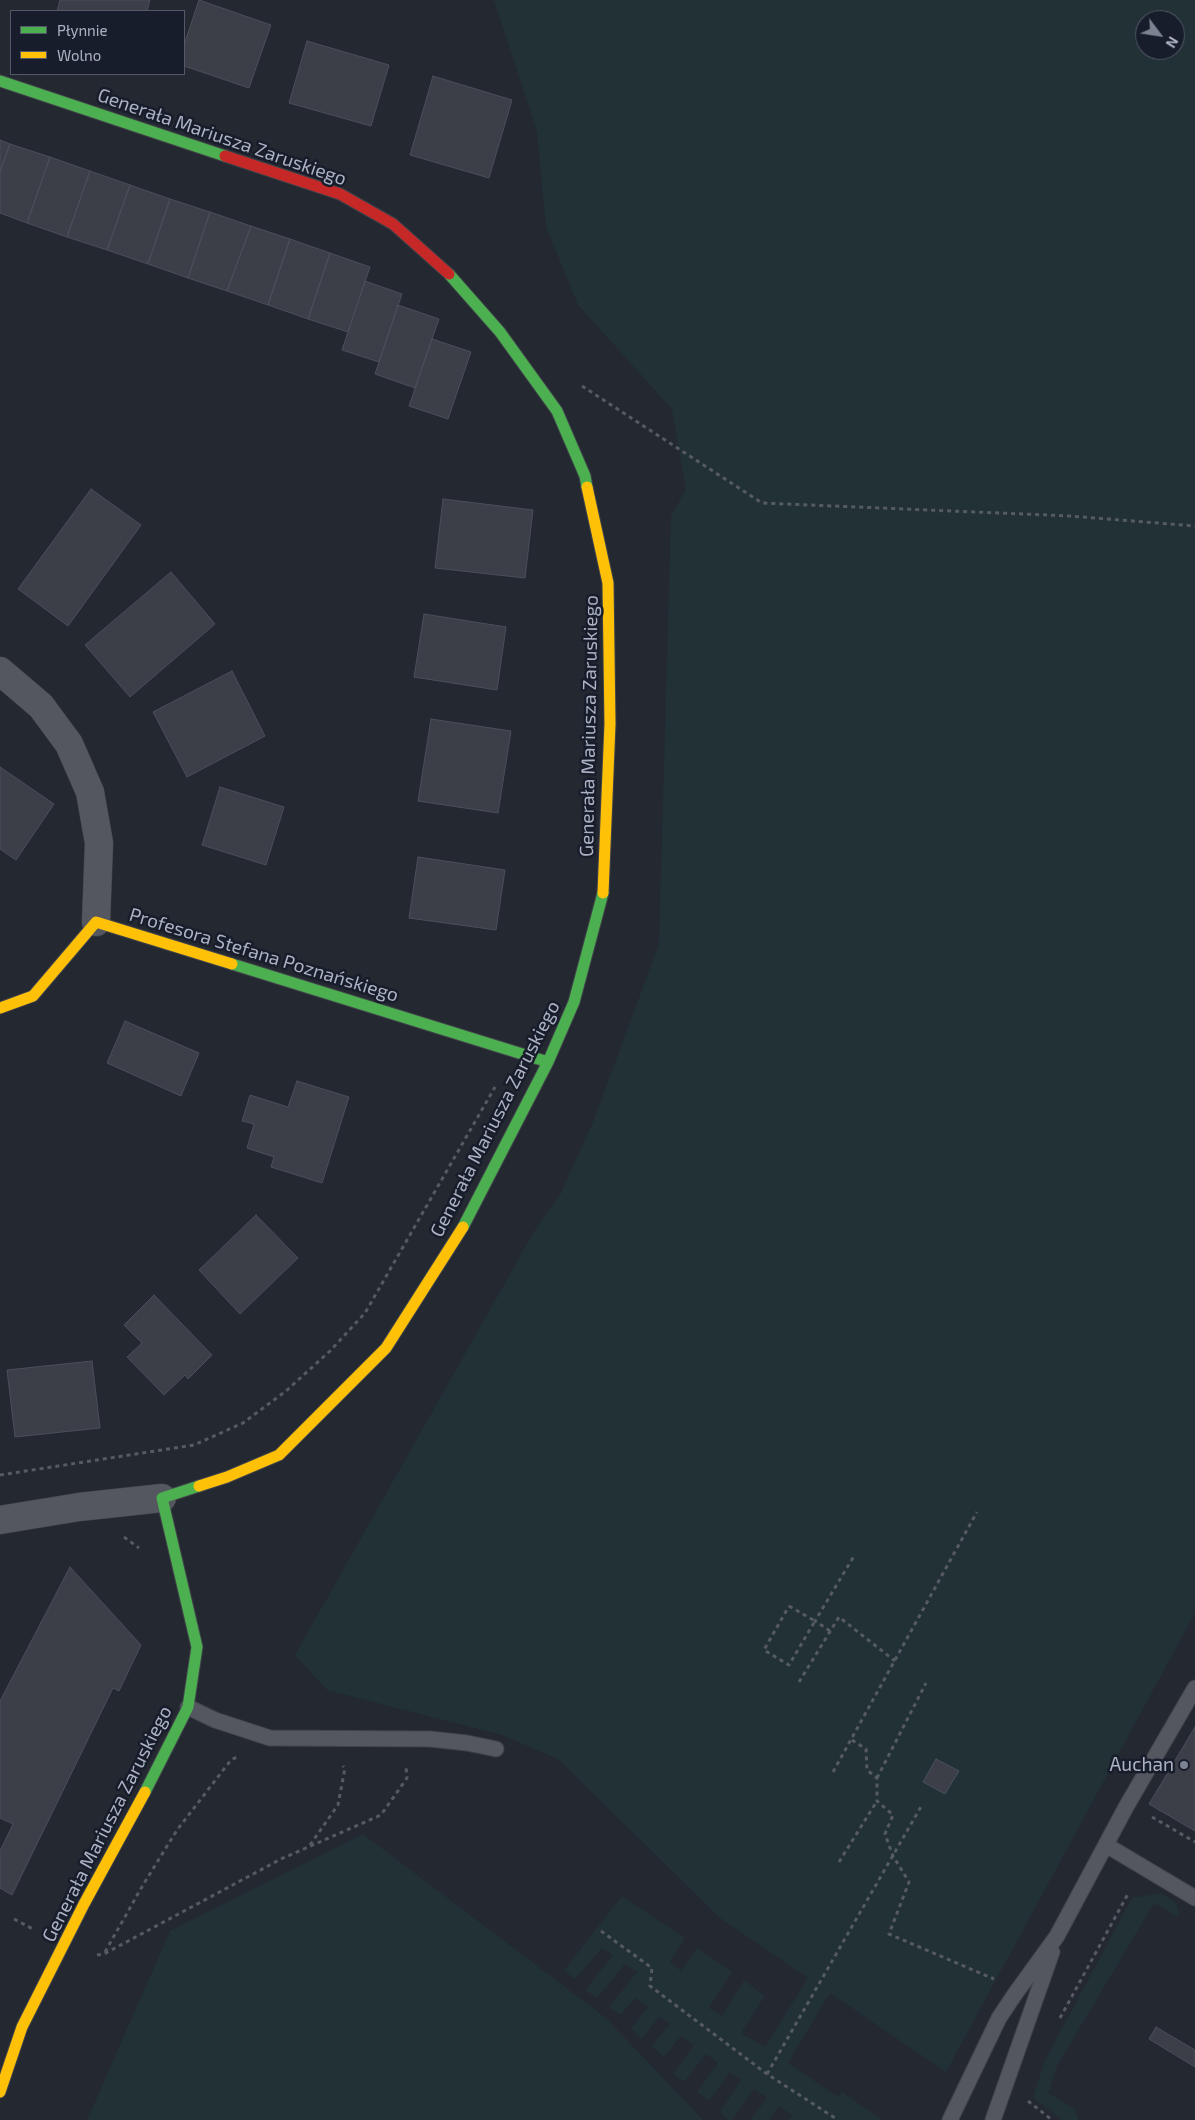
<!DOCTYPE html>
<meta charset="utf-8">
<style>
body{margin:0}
#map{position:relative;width:1195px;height:2120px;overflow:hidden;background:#242831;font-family:"Exo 2",sans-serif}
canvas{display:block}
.legend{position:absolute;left:10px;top:10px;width:175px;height:65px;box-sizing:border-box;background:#181d2b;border:1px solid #535968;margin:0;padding:6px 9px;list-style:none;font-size:15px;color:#acb2c4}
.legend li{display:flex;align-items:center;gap:10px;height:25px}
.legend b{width:25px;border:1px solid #535968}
.north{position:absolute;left:1135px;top:10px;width:50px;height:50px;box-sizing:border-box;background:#181d2b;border:1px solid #535968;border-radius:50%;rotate:121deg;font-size:14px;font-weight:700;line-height:20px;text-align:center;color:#acb2c4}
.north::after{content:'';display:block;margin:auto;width:18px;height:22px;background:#7c8291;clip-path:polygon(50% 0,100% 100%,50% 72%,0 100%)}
</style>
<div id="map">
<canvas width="1195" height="2120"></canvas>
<ul class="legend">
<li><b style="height:6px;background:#4caf50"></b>Płynnie</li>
<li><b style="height:6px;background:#ffc107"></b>Wolno</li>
</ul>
<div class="north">N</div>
</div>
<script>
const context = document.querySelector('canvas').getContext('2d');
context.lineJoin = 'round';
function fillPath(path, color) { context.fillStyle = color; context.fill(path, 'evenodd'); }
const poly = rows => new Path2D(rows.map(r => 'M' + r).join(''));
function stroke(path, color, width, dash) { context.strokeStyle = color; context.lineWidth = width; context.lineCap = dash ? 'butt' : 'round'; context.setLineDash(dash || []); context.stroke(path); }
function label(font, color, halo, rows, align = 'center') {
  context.font = font + ' "Exo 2",sans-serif'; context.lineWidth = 5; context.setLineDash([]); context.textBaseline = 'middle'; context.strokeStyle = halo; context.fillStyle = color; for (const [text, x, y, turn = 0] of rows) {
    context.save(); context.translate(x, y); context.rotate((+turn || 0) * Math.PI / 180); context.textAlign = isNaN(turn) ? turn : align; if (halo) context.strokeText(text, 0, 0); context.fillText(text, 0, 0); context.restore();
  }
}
fillPath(poly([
 [494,0,1195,0,1195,1613,946,2072,830,1993,788,2063,838,2097,842,2092,883,2120,789,2120,792,2115,779,2106,769,2120,750,2120,767,2098,754,2089,732,2120,729,2120,720,2112,741,2080,730,2072,709,2101,697,2092,718,2063,706,2054,684,2082,673,2074,694,2045,681,2036,664,2057,652,2046,670,2024,659,2017,642,2039,631,2029,648,2007,635,1998,620,2015,609,2007,637,1972,625,1964,597,1998,585,1990,613,1955,602,1948,575,1979,564,1970,622,1896,685,1938,670,1962,681,1971,697,1948,732,1972,709,2008,722,2016,744,1980,765,1996,741,2033,765,2047,808,1978,720,1918,558,1759,502,1735,327,1690,295,1655,536,1228,560,1195,593,1122,659,944,671,516,686,489,672,409,578,305,546,227,537,132],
 [1145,20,1175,20,1175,50,1145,50],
 [363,1834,606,2018,703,2120,87,2120,170,1931],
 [1161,1893,1176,1903,1179,1913,1178,1917,1154,1903,1057,2066,1048,2093,1074,2108,1079,2120,1062,2120,1033,2097,1045,2060,1132,1898]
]), '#213136');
const building = poly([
 [60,0,150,0,147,11,57,11,60,0],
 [199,0,271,25,249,88,184,66,184,45,199,0],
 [307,41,389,65,371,126,289,103,307,41],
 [433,76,512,100,489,178,410,155,433,76],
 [0,140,10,144,0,172,0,140],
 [10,144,50,157,27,223,0,213,0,172,10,144],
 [50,157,90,171,67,237,27,223,50,157],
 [90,171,130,185,107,250,67,237,90,171],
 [130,185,170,199,148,264,107,250,130,185],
 [170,199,210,212,188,278,148,264,170,199],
 [210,212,251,226,227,291,188,278,210,212],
 [251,226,290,239,268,305,227,291,251,226],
 [290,239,330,253,308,319,268,305,290,239],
 [330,253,370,267,348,332,308,319,330,253],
 [365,281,402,294,379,362,342,350,365,281],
 [398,305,439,319,415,388,375,374,398,305],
 [432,339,471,352,448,419,409,406,432,339],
 [91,489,141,525,68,626,18,589,91,489],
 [443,499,533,510,525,578,435,568,443,499],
 [171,572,215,624,130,697,85,645,171,572],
 [424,614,506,627,497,690,414,677,424,614],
 [232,671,265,736,187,777,153,712,232,671],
 [431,719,511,731,498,813,418,801,431,719],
 [0,767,54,804,16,860,0,849,0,767],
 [220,787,284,807,266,865,202,845,220,787],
 [418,857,505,870,496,930,409,918,418,857],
 [125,1021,199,1053,181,1096,107,1063,125,1021],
 [297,1081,349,1097,322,1183,271,1167,274,1157,247,1148,254,1124,242,1121,250,1095,288,1107,297,1081],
 [256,1215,298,1258,240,1314,199,1270,256,1215],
 [154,1295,212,1355,188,1379,185,1375,164,1395,127,1357,142,1343,124,1325,154,1295],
 [92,1361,100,1428,15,1437,7,1370,92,1361],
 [70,1567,141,1645,119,1691,113,1688,12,1895,0,1888,0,1851,13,1824,0,1818,0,1701,70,1567],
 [1195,1727,1195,1831,1149,1804,1195,1727],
 [936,1759,959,1771,945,1794,923,1782,936,1759],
 [1156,2027,1195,2050,1195,2067,1149,2039,1156,2027]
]);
fillPath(building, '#3c3f48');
stroke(building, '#4b4f5a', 1);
const lane = poly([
 [188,1707,215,1720,270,1738,430,1739,467,1743,496,1749],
 [1106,1845,1195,1898],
 [950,2120,999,2018,1015,1994,1057,1936,1126,1807,1195,1688],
 [993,2120,1052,1952]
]);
const street = poly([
 [0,671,41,706,69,744,90,792,99,843,96,922],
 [0,1520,79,1507,162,1498]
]);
const fast = poly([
 [0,81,225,156],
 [449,274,500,332,557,411,585,476,587,487],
 [232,964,548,1062],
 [463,1227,548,1062,574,1002,603,893],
 [145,1792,188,1707,197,1647,162,1498,199,1486]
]);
const slow = poly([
 [587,487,608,583,610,724,603,893],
 [0,1008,33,996,96,922,232,964],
 [199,1486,227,1477,279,1455,386,1348,463,1227],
 [0,2092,22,2027,84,1904,145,1792]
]);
const jam = poly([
 [225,156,340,194,393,224,449,274]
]);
stroke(lane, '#40434a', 17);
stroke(street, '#40434a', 29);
stroke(fast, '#40434a', 13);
stroke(slow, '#40434a', 13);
stroke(jam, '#40434a', 13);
stroke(poly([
 [582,386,762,503,1070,516,1195,526],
 [0,1475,194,1445,243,1423,286,1391,330,1351,365,1313,495,1087],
 [124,1537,139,1548],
 [789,1606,815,1621,789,1665,764,1650,789,1606],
 [830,1631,815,1621,854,1556],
 [799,1682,839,1617,895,1661],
 [852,1740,866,1749,867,1770,877,1778,877,1801,893,1815,885,1834,893,1856,909,1882,889,1934,994,1979],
 [833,1772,977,1512],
 [877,1778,926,1683],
 [1152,1817,1195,1842],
 [310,1845,338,1805,345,1768,343,1766],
 [839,1862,877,1801],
 [14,1919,33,1929],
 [601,1931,652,1968,650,1986,767,2074,838,2120],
 [105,1952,143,1885,177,1830,231,1760,237,1757],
 [97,1955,104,1954,281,1859,381,1815,407,1778,406,1767],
 [1060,2018,1129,1892],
 [767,2074,922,1805],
 [1028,2101,1052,2120]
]), '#565b63', 3, [4, 4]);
stroke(lane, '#545660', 15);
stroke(street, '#545660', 28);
stroke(fast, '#4caf50', 11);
stroke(slow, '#ffc107', 11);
stroke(jam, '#c62828', 11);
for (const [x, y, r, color] of [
 [1184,1765,5,"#7c8291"]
]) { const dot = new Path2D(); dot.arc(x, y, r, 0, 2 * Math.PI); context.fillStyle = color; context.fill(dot); stroke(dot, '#181d2b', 2); }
label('19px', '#acb2c4', '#181d2b', [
 ["Generała Mariusza Zaruskiego",222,137,19],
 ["Generała Mariusza Zaruskiego",589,726,-89],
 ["Profesora Stefana Poznańskiego",264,955,17],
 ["Generała Mariusza Zaruskiego",495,1119,-63],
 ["Generała Mariusza Zaruskiego",107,1824,-63]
]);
label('19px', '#acb2c4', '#181d2b', [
 ["Auchan",1174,1765]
], 'right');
</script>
